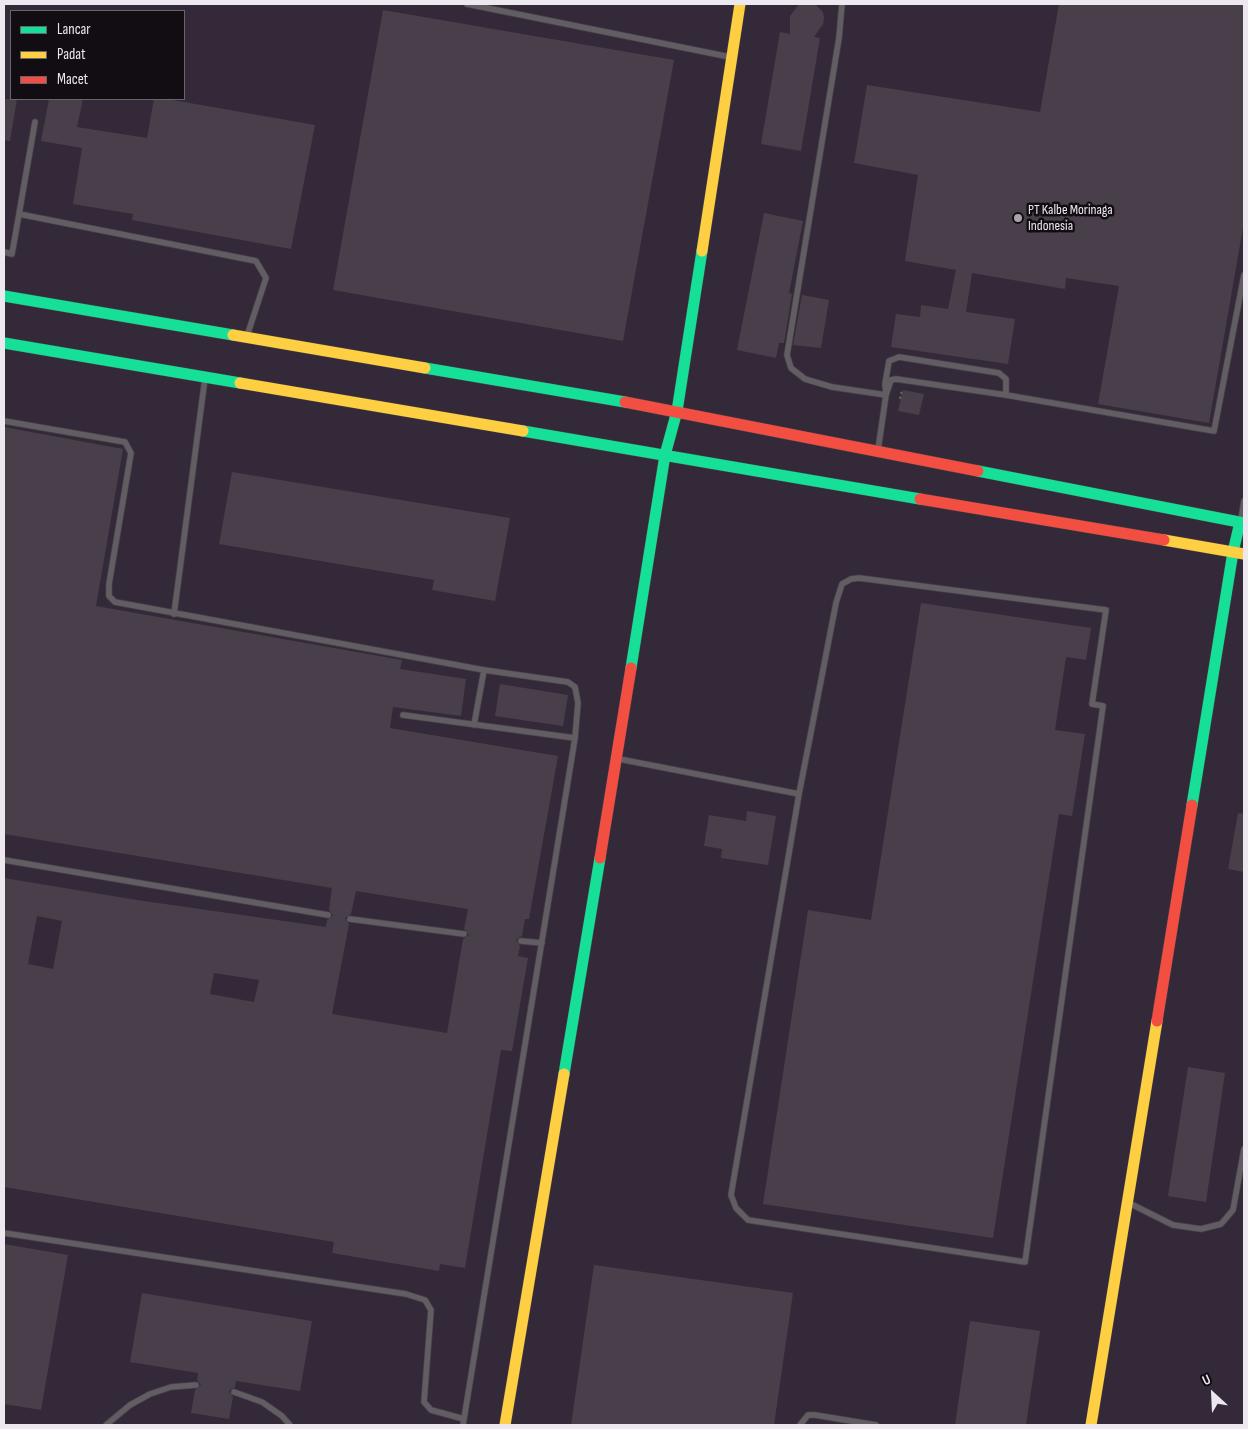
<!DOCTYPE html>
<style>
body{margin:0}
#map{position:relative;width:1248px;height:1429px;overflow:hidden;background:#2a252a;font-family:"Sofia Sans Condensed",sans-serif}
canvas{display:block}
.frame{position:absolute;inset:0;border:5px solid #ede7ef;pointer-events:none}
.legend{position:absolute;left:10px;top:10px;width:175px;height:90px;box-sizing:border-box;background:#110d12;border:1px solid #69646a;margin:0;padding:6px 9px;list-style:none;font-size:15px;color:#ede7ef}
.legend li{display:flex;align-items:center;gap:10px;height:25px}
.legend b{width:25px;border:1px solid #69646a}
.north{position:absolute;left:1188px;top:1369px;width:50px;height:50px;-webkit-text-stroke:4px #110d12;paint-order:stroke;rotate:335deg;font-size:14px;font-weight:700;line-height:20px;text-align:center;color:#ede7ef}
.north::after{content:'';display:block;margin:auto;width:18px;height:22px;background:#ede7ef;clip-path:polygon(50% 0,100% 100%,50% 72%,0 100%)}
</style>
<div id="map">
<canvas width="1248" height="1429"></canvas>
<div class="frame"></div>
<ul class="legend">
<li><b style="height:6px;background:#16e098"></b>Lancar</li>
<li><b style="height:6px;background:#ffcf43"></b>Padat</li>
<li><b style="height:6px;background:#f24e42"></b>Macet</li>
</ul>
<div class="north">U</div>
</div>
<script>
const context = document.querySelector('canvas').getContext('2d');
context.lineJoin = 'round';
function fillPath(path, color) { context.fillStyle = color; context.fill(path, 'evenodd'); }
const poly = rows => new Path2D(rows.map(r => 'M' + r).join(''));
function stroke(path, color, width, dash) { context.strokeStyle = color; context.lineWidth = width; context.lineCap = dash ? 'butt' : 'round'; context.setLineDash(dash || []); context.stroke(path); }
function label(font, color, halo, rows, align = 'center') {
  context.font = font + ' "Sofia Sans Condensed",sans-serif'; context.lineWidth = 5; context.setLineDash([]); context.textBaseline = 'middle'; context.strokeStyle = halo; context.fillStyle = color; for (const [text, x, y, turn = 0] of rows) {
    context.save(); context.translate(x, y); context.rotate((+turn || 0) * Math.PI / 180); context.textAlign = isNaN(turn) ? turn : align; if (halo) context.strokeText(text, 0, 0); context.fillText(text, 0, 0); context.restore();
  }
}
fillPath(poly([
 [4,4,1244,4,1244,1425,4,1425],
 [11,11,184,11,184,99,11,99]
]), '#342938');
fillPath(poly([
 [799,4,815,4,823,12,824,18,823,24,814,37,820,38,801,151,761,144,780,32,790,34,790,16],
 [1059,4,1244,4,1244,222,1209,423,1098,404,1119,286,1066,278,1065,289,972,273,966,312,1015,319,1008,364,891,347,896,314,920,317,921,305,948,309,956,270,905,261,918,175,854,163,867,85,1040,112],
 [383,10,674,60,623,341,333,290],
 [4,99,17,99,10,141,4,140],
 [49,99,83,99,77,127,147,138,154,99,167,99,315,125,291,249,132,220,133,214,73,204,82,148,41,141],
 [764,213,803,221,789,293,792,294,784,343,779,343,776,358,737,350],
 [802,295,829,300,821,348,793,345],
 [903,390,924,394,919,415,898,411],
 [4,427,123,449,96,606,402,660,400,669,466,679,461,716,393,707,390,728,558,756,529,919,525,919,522,936,516,940,520,946,518,956,528,958,512,1051,501,1050,465,1268,440,1264,439,1271,332,1253,334,1242,4,1187,4,878,137,900,326,927,327,920,333,915,329,910,332,888,4,834],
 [356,891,468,909,464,929,469,935,463,939,447,1033,332,1014,349,924,345,918,351,914],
 [37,916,62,921,53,969,28,964],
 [214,973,259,980,254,1002,210,994],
 [232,472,510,518,495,601,432,590,434,580,219,544],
 [921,603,1091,628,1086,660,1066,657,1055,730,1085,734,1072,816,1059,814,993,1238,763,1204,808,910,871,920],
 [500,684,568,695,563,726,495,716],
 [747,811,776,816,768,865,721,858,722,849,704,846,709,815,746,821],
 [1238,813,1244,814,1244,872,1228,869],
 [1188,1067,1225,1073,1206,1202,1168,1196],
 [4,1244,68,1255,41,1410,4,1404],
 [594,1265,793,1293,774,1425,571,1425],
 [142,1293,312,1321,300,1391,236,1381,235,1387,229,1391,233,1397,229,1419,191,1413,195,1390,201,1385,197,1380,198,1373,130,1362],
 [970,1321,1040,1331,1026,1425,955,1425]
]), '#493f4a');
const lane = poly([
 [467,4,730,57],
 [842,4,839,38,787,355,791,368,805,379,832,387,886,395],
 [35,122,19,214,256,261,266,278,247,336],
 [4,252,12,254,19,214],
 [886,393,885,384,889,361,899,357,999,373,1006,379,1006,395],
 [4,421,125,442,131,453,109,584,109,596,115,602,484,670,568,682,575,687,578,703,575,738,463,1425],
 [878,450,886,395,891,380,896,379,1006,395,1214,431,1244,275],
 [1241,520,1244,501],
 [859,578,1106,610,1092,704,1103,706,1025,1262,748,1220,736,1208,731,1195,799,794,836,603,842,584,851,579,859,578],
 [174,614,205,378],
 [403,715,575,738],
 [474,725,484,670],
 [619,759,799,794],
 [4,860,328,915],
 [350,919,464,934],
 [521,941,542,943],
 [1129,1203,1173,1225,1201,1229,1221,1224,1233,1210,1244,1149],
 [4,1233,406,1294,425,1300,431,1310,424,1402,431,1410,464,1419],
 [234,1392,262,1402,282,1416,290,1425],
 [106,1425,130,1405,150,1394,171,1387,196,1385],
 [800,1425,808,1415,815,1415,876,1425]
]);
const fast = poly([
 [4,296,233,335],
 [4,343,240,383],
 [425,368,625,402],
 [523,431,920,499],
 [978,471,1244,523],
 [631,668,665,455,677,411,702,251],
 [1192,805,1233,552,1240,522],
 [564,1074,600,858]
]);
const slow = poly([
 [702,251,740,4],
 [233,335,425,368],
 [240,383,523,431],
 [1164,540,1244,554],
 [505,1425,564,1074],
 [1091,1425,1157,1021]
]);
const jam = poly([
 [625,402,978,471],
 [920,499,1164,540],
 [600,858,631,668],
 [1157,1021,1192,805]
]);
stroke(lane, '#464147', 7);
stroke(fast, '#464147', 12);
stroke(slow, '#464147', 12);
stroke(jam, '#464147', 12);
stroke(poly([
 [900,399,902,390]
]), '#605c60', 2.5, [2.5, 2.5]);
stroke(lane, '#615d62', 5.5);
stroke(fast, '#16e098', 11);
stroke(slow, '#ffcf43', 11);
stroke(jam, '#f24e42', 11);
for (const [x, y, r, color] of [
 [1018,218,5,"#a9a3aa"]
]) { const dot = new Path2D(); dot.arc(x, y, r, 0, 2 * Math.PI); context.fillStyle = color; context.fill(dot); stroke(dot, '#110d12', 2); }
label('14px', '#ede7ef', '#110d12', [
 ["PT Kalbe Morinaga",1028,210],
 ["Indonesia",1028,226]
], 'left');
</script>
